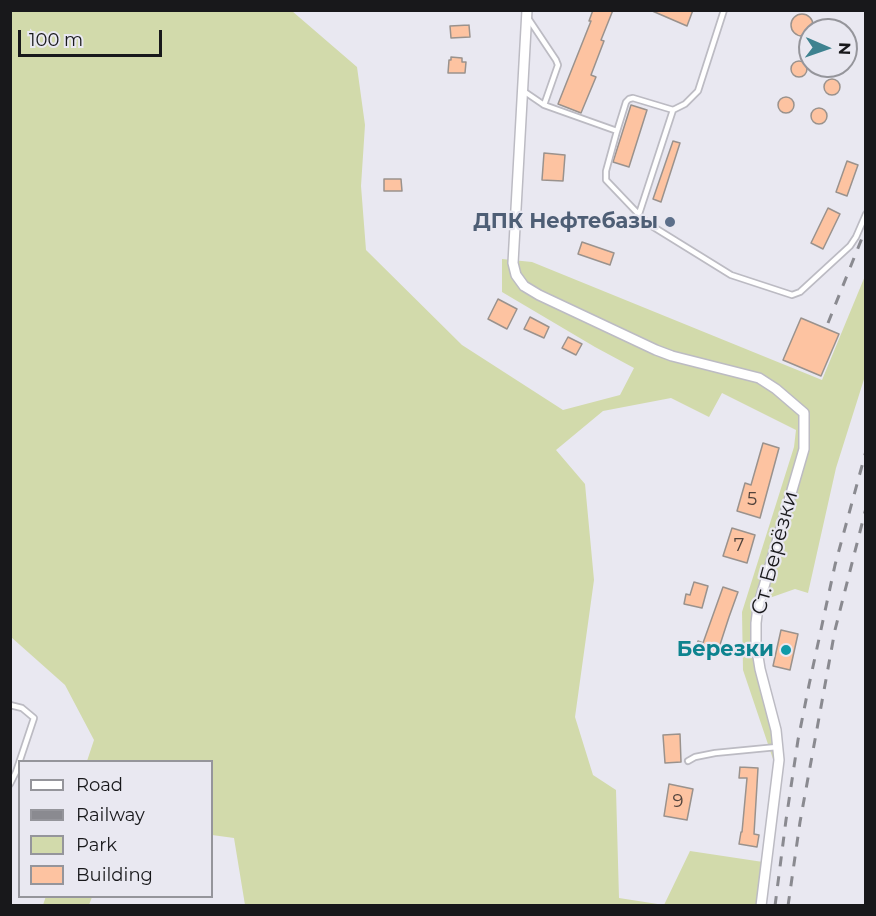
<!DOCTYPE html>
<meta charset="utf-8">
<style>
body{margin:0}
#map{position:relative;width:876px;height:916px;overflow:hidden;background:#e9e8f1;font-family:Montserrat,sans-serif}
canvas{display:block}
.frame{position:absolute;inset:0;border:12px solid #18181b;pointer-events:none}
.legend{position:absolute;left:18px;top:760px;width:195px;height:138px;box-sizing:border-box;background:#e9e8f1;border:2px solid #95959b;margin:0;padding:8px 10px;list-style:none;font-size:18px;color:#18181b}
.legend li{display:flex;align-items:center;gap:12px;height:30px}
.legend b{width:30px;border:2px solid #95959b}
.north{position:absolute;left:798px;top:18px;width:60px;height:60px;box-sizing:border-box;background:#e9e8f1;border:2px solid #95959b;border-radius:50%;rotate:92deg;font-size:16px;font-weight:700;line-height:24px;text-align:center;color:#18181b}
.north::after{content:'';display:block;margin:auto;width:21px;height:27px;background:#3e8290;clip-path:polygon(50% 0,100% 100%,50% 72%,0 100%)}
.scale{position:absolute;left:18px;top:30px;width:144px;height:27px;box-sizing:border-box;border:3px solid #18181b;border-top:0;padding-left:8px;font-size:18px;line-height:21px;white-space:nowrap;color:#18181b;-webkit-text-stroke:4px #e9e8f1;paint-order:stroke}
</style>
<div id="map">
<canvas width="876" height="916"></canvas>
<div class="frame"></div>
<ul class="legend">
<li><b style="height:8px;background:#fff"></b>Road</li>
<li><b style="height:8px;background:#8a8a90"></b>Railway</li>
<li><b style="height:16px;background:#d2daab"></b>Park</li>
<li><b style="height:16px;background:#fdc3a1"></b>Building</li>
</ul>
<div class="north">N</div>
<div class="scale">100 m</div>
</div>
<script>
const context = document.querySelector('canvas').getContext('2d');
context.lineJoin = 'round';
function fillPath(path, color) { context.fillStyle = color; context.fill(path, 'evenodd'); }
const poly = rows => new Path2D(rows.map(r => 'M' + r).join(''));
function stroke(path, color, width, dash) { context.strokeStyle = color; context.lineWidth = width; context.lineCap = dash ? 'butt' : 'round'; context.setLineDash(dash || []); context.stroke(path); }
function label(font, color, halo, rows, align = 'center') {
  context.font = font + ' Montserrat,sans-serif'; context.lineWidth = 4.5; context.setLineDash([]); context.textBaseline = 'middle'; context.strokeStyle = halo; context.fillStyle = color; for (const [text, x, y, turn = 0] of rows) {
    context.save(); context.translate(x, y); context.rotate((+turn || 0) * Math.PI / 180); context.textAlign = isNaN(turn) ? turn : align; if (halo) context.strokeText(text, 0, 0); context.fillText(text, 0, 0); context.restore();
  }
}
fillPath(poly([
 [11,11,292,11,357,67,365,125,361,186,366,250,462,345,563,410,620,395,634,368,595,347,502,292,502,259,532,262,822,380,865,276,865,376,836,468,808,593,795,589,755,603,754,623,773,731,775,765,743,670,742,612,794,447,796,430,722,393,709,417,671,398,603,411,556,450,585,484,594,580,575,717,593,775,616,790,619,898,664,905,690,851,763,862,757,905,245,905,234,838,212,835,212,762,87,761,94,740,65,685,11,637],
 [46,896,92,896,92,897,89,905,43,905]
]), '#d2daab');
const building = poly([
 [593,10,613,10,601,40,604,41,591,75,596,77,581,113,558,104,591,21,589,21,593,10],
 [650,10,693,10,687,26,650,10],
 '791 25a11 11 0 1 1 22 0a11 11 0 1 1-22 0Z',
 [469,25,470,37,451,38,450,26,469,25],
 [846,26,854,44,849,66,846,65,846,26],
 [451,57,462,58,462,62,466,62,465,73,448,73,449,60,451,60,451,57],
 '791 69a8 8 0 1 1 16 0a8 8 0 1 1-16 0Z',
 '824 87a8 8 0 1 1 16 0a8 8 0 1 1-16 0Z',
 '778 105a8 8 0 1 1 16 0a8 8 0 1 1-16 0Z',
 [631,105,647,110,629,167,613,162,631,105],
 '811 116a8 8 0 1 1 16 0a8 8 0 1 1-16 0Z',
 [673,141,680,143,661,202,653,199,673,141],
 [544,153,565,155,563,181,542,180,544,153],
 [847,161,858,165,847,196,836,192,847,161],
 [384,179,401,179,402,191,384,191,384,179],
 [828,208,840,214,823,249,811,243,828,208],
 [582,242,614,253,610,265,578,254,582,242],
 [498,299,517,309,507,329,488,319,498,299],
 [530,317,549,327,544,338,524,329,530,317],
 [801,318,839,334,821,376,783,360,801,318],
 [568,337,582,344,576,355,562,348,568,337],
 [763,443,779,448,760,518,737,511,745,483,751,485,763,443],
 [732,528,755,535,747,563,723,556,732,528],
 [694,582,708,586,702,608,684,604,686,594,690,595,694,582],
 [723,587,738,592,729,617,716,657,695,651,698,641,703,643,723,587],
 [781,630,798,634,790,670,773,666,781,630],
 [680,734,681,762,665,763,663,735,680,734],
 [740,767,758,768,754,834,759,835,757,847,739,844,741,832,742,832,747,778,739,778,740,767],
 [669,784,693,789,687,820,664,816,669,784]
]);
fillPath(building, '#fdc3a1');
stroke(building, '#9a928d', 1.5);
const lane = poly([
 [528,18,556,60,558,65,544,105],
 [522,90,544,105,617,131,606,171,606,180,647,223,731,275,792,295,800,292,850,246,856,237,866,214],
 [617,131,626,102,629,99,633,98,673,110],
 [639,214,673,110,685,104,698,91,724,10],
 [10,705,22,708,34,718,16,772,10,784],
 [688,761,695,757,715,753,777,747]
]);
const street = poly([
 [527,10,513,263,516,275,524,286,539,295,656,350,672,356,759,378,776,389,804,413,804,449,758,607,756,623,756,644,760,669,776,730,779,760,761,906]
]);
stroke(lane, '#bcbbc3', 8);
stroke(street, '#bcbbc3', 12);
stroke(lane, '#fff', 4.5);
stroke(street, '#fff', 9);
stroke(poly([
 [828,323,866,228],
 [775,906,786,820,798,740,809,685,835,565,866,451],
 [788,906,800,822,835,630,866,508]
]), '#8a8a90', 3, [10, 10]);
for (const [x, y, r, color] of [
 [670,222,6,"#5c6f8a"],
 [786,650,6,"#0f9aa8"]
]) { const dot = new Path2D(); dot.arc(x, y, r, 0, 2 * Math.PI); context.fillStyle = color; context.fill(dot); stroke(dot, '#e9e8f1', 2); }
label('18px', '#51433c', null, [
 ["5",752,500],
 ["7",739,546],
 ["9",678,802]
]);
label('bold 21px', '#4e5e75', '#e9e8f1', [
 ["ДПК Нефтебазы",658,222]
], 'right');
label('21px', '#18181b', '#e9e8f1', [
 ["Ст. Берёзки",775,553,-75]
]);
label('bold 21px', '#0d838f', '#e9e8f1', [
 ["Березки",774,650]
], 'right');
</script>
